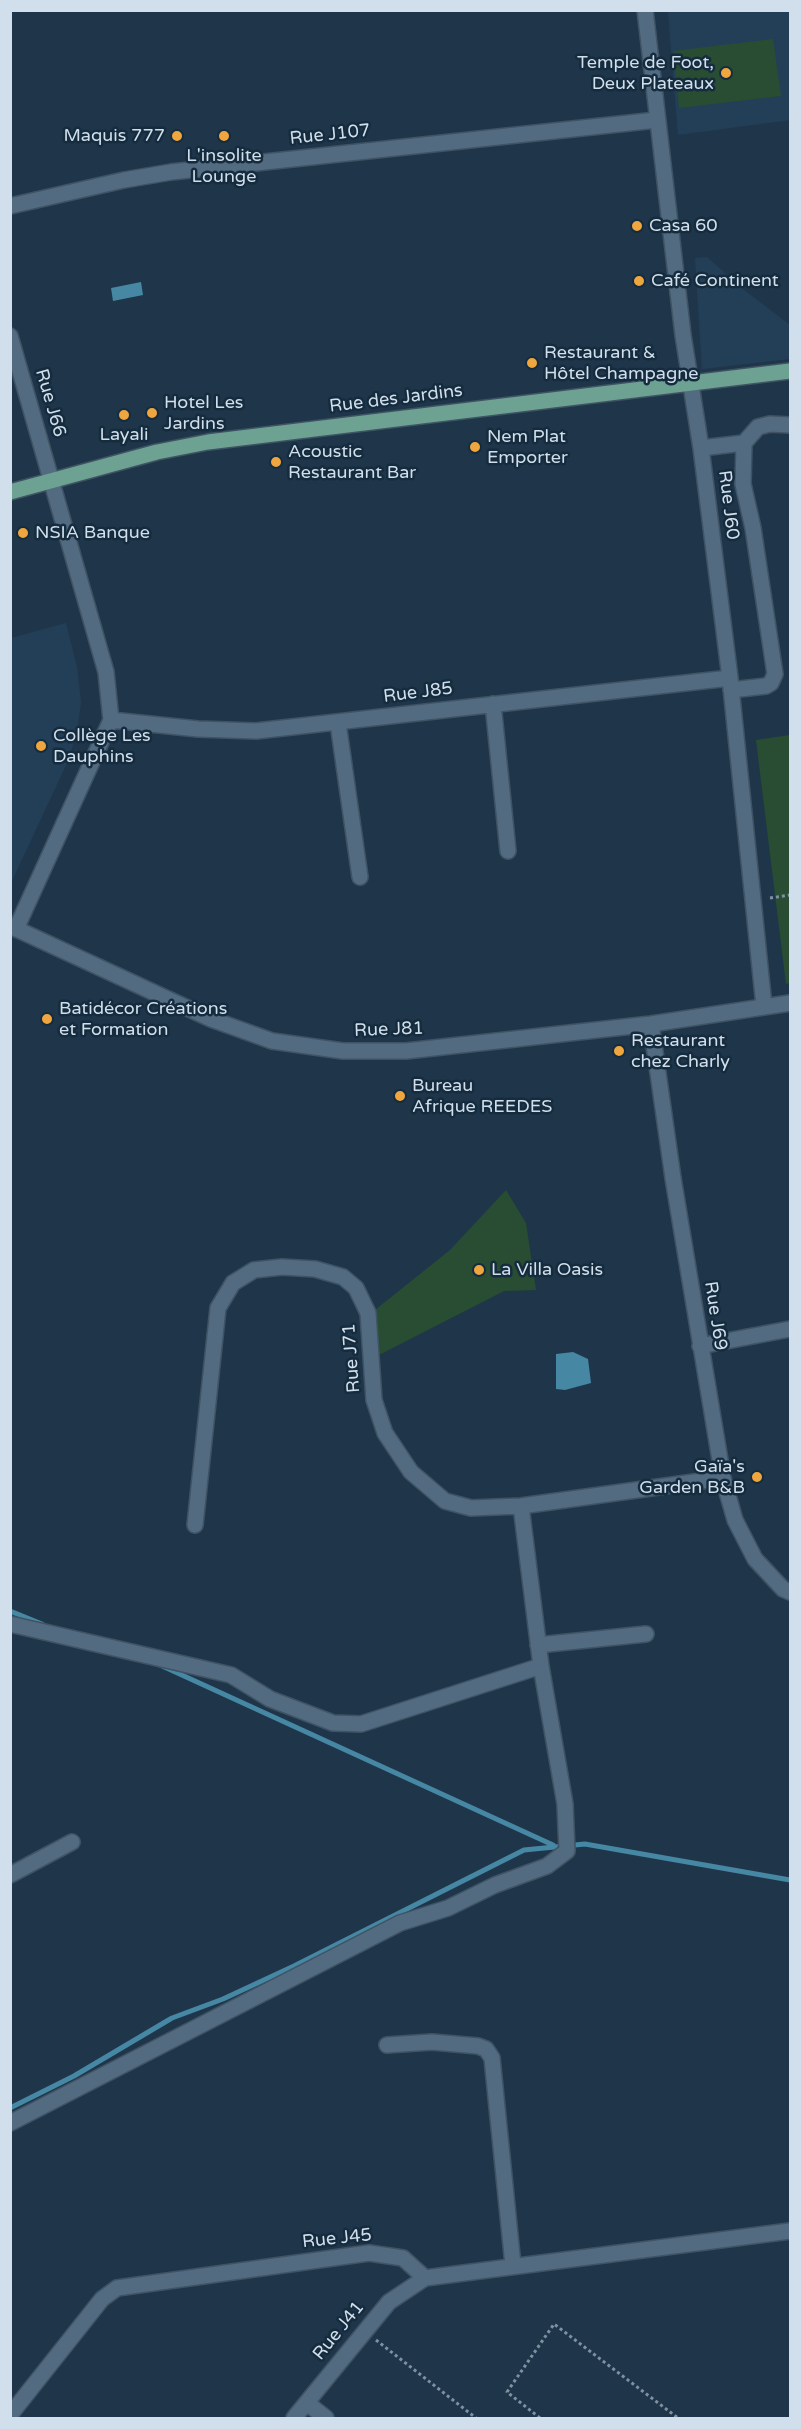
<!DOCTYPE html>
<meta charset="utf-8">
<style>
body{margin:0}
#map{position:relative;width:801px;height:2429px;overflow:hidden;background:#1f364a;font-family:"Varela Round",sans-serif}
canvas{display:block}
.frame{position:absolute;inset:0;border:12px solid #d1deeb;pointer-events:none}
</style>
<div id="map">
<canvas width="801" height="2429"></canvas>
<div class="frame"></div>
</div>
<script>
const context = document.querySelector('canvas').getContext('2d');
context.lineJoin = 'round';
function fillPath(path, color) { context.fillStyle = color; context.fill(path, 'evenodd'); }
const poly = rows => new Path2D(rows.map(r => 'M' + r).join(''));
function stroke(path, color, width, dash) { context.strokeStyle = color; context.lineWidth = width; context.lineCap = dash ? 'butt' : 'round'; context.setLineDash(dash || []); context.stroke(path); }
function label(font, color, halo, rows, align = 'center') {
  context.font = font + ' "Varela Round",sans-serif'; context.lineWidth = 5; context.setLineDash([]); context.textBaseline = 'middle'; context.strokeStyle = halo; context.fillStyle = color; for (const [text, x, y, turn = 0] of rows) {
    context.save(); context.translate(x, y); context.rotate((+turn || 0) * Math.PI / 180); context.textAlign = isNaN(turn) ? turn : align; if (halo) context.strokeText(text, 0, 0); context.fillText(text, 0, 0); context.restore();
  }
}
fillPath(poly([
 [668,11,790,11,790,120,678,135],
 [707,257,743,289,790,325,790,359,702,369,695,258],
 [66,623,77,667,81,702,77,732,68,761,11,883,11,638]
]), '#233f58');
fillPath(poly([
 [773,39,781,96,679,108,673,51],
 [790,735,790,983,786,984,756,740],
 [506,1190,526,1223,536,1290,504,1291,377,1356,375,1310,450,1250]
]), '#294d32');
fillPath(poly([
 [141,282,143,295,113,301,111,288],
 [573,1352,588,1359,591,1383,565,1390,556,1389,556,1354]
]), '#4687a4');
stroke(poly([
 [10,1611,42,1624],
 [160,1665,553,1845],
 [10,2108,74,2076,172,2018,223,1999,294,1966,524,1850,585,1844,790,1880]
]), '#4687a4', 5);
const minor = poly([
 [645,10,683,335,701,448,730,678,764,1006],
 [10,206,124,180,171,172,657,120],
 [10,336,106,672,111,720,16,929],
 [701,448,744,443,758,427,770,424,790,425],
 [731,690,766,686,771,683,775,674,753,528,743,484,744,443],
 [493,704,508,851],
 [111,720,198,729,256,731,730,678],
 [338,723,360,877],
 [10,926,211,1019,272,1041,343,1051,406,1051,651,1024,790,1003],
 [651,1024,673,1178,723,1478,735,1520,755,1559,783,1589,790,1592],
 [700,1346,790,1329],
 [195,1525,218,1308,233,1283,254,1270,282,1267,315,1269,343,1277,356,1288,368,1313,374,1400,385,1433,411,1472,445,1501,471,1508,521,1506,723,1478],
 [10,1624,231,1675,270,1699,333,1723,361,1724,541,1666],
 [538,1645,646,1634],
 [10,1875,72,1842],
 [387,2045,432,2042,478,2046,486,2049,492,2058,513,2265],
 [10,2123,400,1923,448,1908,495,1885,547,1866,567,1851,565,1804,541,1666,521,1506],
 [307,2403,326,2418],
 [10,2415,102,2299,117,2288,369,2253,403,2258,425,2278],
 [294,2418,389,2302,425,2278,790,2231]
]);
const major = poly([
 [10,492,157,452,208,442,790,371]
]);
stroke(minor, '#3f5364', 18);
stroke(major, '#3f5364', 18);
stroke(poly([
 [770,898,790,895],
 [376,2340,476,2418],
 [540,2418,507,2392,554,2324,678,2418]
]), '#7f91a1', 3, [3, 3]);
stroke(minor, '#526b81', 15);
stroke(major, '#6da191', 15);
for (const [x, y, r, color] of [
 [726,73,6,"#f0a63e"],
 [177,136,6,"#f0a63e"],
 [224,136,6,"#f0a63e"],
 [637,226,6,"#f0a63e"],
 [639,281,6,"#f0a63e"],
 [532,363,6,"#f0a63e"],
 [152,413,6,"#f0a63e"],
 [124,415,6,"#f0a63e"],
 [475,447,6,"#f0a63e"],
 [276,462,6,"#f0a63e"],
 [23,533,6,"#f0a63e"],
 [41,746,6,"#f0a63e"],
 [47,1019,6,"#f0a63e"],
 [619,1051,6,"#f0a63e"],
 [400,1096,6,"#f0a63e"],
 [479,1270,6,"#f0a63e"],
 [757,1477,6,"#f0a63e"]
]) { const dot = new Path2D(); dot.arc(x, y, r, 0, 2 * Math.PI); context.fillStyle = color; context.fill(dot); stroke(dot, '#152c3f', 2); }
label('18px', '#d1deeb', '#152c3f', [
 ["Temple de Foot,",714,63,"right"],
 ["Deux Plateaux",714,84,"right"],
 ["Maquis 777",165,136,"right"],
 ["L'insolite",224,156,"center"],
 ["Lounge",224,177,"center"],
 ["Casa 60",649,226],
 ["Café Continent",651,281],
 ["Restaurant &",544,353],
 ["Hôtel Champagne",544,374],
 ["Hotel Les",164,403],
 ["Jardins",164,424],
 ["Layali",124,435,"center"],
 ["Nem Plat",487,437],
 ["Emporter",487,458],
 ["Acoustic",288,452],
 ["Restaurant Bar",288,473],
 ["NSIA Banque",35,533],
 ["Collège Les",53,736],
 ["Dauphins",53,757],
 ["Batidécor Créations",59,1009],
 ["et Formation",59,1030],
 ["Restaurant",631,1041],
 ["chez Charly",631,1062],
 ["Bureau",412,1086],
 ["Afrique REEDES",412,1107],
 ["La Villa Oasis",491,1270],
 ["Gaïa's",745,1467,"right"],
 ["Garden B&B",745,1488,"right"]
], 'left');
label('18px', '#d1deeb', '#152c3f', [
 ["Rue J107",330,135,-6],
 ["Rue des Jardins",396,399,-7],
 ["Rue J66",50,403,74],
 ["Rue J60",728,505,83],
 ["Rue J85",418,693,-7],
 ["Rue J81",389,1030,-2],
 ["Rue J69",715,1316,81],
 ["Rue J71",352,1358,-94],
 ["Rue J45",337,2239,-6],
 ["Rue J41",339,2331,-51]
]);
</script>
